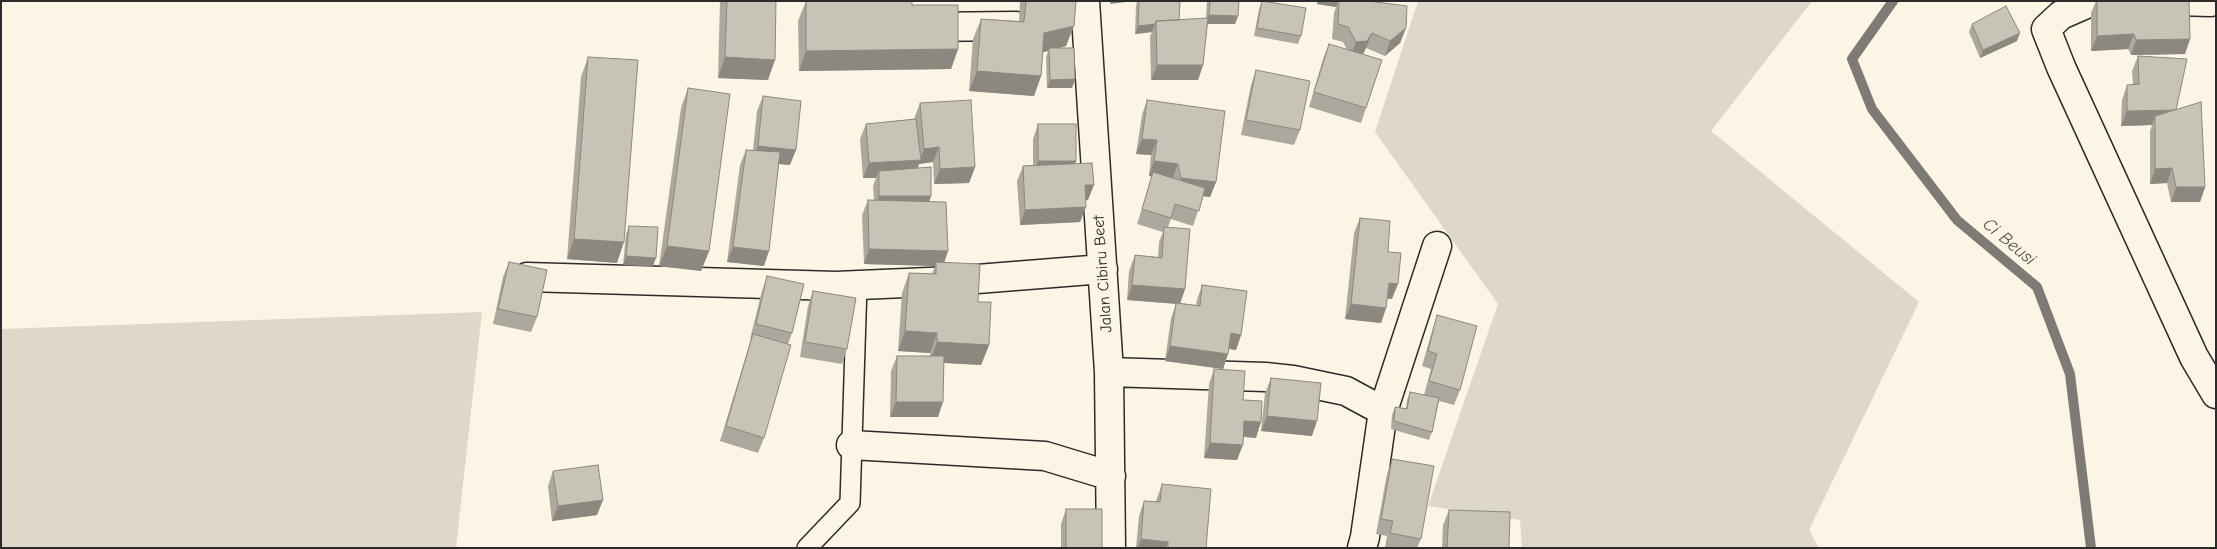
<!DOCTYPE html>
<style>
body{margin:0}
#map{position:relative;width:2217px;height:549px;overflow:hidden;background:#fcf5e5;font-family:"Comic Neue",sans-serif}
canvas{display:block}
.frame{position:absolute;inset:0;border:2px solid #2b2b2b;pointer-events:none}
</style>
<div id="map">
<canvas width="2217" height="549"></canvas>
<div class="frame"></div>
</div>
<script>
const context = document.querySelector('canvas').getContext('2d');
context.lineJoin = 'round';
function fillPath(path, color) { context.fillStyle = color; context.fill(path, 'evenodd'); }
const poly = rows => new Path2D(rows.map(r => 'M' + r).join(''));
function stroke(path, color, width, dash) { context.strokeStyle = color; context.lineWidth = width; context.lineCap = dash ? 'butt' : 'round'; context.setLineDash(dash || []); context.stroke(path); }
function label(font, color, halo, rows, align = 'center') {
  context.font = font + ' "Comic Neue",sans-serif'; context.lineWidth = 5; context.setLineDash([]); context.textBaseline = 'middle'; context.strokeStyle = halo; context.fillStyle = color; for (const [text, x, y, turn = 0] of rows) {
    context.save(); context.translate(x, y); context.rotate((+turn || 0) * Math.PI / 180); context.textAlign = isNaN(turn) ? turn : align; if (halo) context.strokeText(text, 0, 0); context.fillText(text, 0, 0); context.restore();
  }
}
fillPath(poly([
 [1418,1,1812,1,1711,131,1919,302,1809,530,1819,548,1522,548,1520,520,1428,506,1498,304,1375,132],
 [482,312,456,548,1,548,1,329]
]), '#ded8ca');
stroke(poly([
 [1893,1,1852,59,1872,109,1957,220,2037,287,2070,374,2091,548]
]), '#7d7b74', 10);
const lane = poly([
 [807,548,850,503,857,285]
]);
const street = poly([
 [1085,1,1109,372,1111,548],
 [2093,1,2061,15,2046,29,2061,67,2194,357,2216,394],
 [2177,1,2210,2],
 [921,27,1016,26],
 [527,277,836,286,952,281,1103,269],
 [1109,372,1265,377,1293,380,1346,391,1383,411],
 [851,445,1045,456,1111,476],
 [1362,548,1365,537,1383,411,1437,246]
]);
stroke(lane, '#2b2b2b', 22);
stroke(street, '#2b2b2b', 31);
stroke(lane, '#fcf5e5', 19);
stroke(street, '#fcf5e5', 28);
fillPath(poly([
 [720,1,776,1,768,80,718,78],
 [806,1,912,5,958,49,951,69,799,71,798,21],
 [1020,1,1076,1,1066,46,1058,48,1075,79,1072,88,1047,88,1046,57,1048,51,1043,52,1041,76,1034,96,969,91,973,39,981,19,1019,21],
 [1137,1,1180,1,1179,20,1206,18,1207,1,1239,1,1238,16,1235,24,1207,24,1203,65,1198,80,1151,80,1150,36,1152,32,1135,34,1136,6],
 [1262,1,1301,36,1298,44,1254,36,1259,9],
 [1317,1,1368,1,1406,28,1400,43,1385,56,1366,48,1363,54,1366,108,1361,123,1309,107,1323,59,1329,44,1347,50,1343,42,1332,39,1334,13,1336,7,1317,4],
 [2096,1,2189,1,2190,39,2185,54,2131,55,2128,49,2091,51,2091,13],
 [1972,24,2017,41,1980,58,1969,32],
 [2138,56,2176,110,2205,187,2200,202,2171,202,2167,183,2150,184,2150,131,2152,125,2121,126,2122,100,2127,85,2133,85,2132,71],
 [588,57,617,263,567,259,581,77],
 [1256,70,1300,130,1294,145,1241,135,1251,85],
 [688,88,709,251,701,271,659,266,681,108],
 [763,96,790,165,779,164,764,266,727,262,740,165,746,150,753,150,757,111],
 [1147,100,1216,182,1210,197,1203,196,1193,226,1171,219,1168,227,1185,289,1180,303,1196,305,1197,300,1202,285,1241,335,1236,350,1229,349,1223,369,1165,361,1171,318,1176,304,1127,300,1129,271,1135,255,1158,257,1159,242,1163,232,1137,224,1152,177,1149,176,1151,155,1136,154,1142,115],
 [920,103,975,167,969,183,934,184,933,162,919,164,918,168,931,196,929,201,948,251,944,262,978,302,989,345,981,365,944,363,938,417,890,417,891,371,897,356,930,356,930,353,898,351,902,293,909,273,932,274,935,266,864,264,862,215,868,200,874,200,873,186,876,178,863,178,860,139,866,124,914,119],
 [1038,124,1076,161,1075,164,1088,200,1086,200,1080,222,1020,225,1017,181,1023,166,1033,165,1033,139],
 [1360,218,1388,252,1392,299,1387,298,1386,308,1381,323,1345,319,1354,233],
 [629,226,653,266,623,265,626,234],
 [509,262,537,317,531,332,493,324,503,277],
 [767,276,792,333,788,344,764,438,758,453,720,441,751,339,750,339,762,291],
 [813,291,847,349,842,364,800,357,808,306],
 [1437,315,1460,390,1454,405,1439,401,1432,432,1429,440,1391,429,1392,415,1395,407,1406,408,1407,400,1410,392,1424,395,1431,369,1422,366,1432,331],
 [1214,369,1243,400,1256,438,1243,437,1237,460,1204,458,1209,384],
 [1271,378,1312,436,1261,431,1265,393],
 [1392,459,1421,539,1417,548,1385,548,1387,536,1376,534,1387,474],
 [553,471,597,515,552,521,548,486],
 [1162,484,1206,548,1136,548,1139,516,1144,501,1156,501],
 [1066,509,1102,548,1061,548,1061,524],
 [1449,510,1509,548,1442,548,1443,525]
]), '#aca89d');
fillPath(poly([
 [1111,1,1134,1,1110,4],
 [1318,1,1338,1,1336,7,1317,4],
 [1209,15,1238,16,1235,24,1206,24],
 [1155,24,1152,32,1135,34,1138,26],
 [1074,26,1066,46,1049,51,1049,48,1048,51,1037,54,1044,33],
 [1406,28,1400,43,1385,56,1390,41],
 [1372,33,1366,48,1362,56,1350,57,1356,42],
 [2020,33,2017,41,1980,58,1983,50],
 [2134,34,2128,49,2091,51,2097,36],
 [2190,39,2185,54,2131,55,2136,40],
 [958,49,951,69,799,71,806,51],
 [725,57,775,60,768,80,718,78],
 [1157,65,1203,65,1198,80,1151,80],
 [977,71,1041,76,1034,96,969,91],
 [1075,79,1072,88,1047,88,1050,80],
 [2176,110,2155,116,2152,125,2121,126,2127,111],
 [1142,139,1157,140,1151,155,1136,154],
 [758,146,796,150,790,165,752,161],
 [939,147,933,162,919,164,915,175,879,171,876,178,863,178,869,163,920,160,924,149],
 [1038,161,1076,161,1071,176,1033,176],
 [1154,161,1178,164,1172,179,1149,176],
 [975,167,969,183,934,184,940,169],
 [2172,168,2167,183,2150,184,2155,169],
 [1181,178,1216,182,1210,197,1176,193],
 [1085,185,1094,185,1088,200,1080,201],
 [2176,187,2205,187,2200,202,2171,202],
 [879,196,931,196,926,212,874,211],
 [1086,207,1080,222,1020,225,1025,210],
 [574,239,624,242,617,263,567,259],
 [667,246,709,251,701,271,659,266],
 [733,247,769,251,764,266,727,262],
 [869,249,948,251,943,266,936,262,935,266,864,264],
 [626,256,656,258,653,266,623,265],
 [1389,283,1398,284,1392,299,1383,298],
 [1132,285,1185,289,1180,304,1127,300],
 [1351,304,1386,308,1381,323,1345,319],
 [905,331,937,333,930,353,898,351],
 [1231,333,1241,335,1236,350,1226,348],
 [937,342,989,345,981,365,930,362],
 [1170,346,1228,354,1223,369,1165,361],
 [896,402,943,402,938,417,890,417],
 [1267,416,1317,421,1312,436,1261,431],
 [1244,421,1261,422,1256,438,1239,436],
 [1210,443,1243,445,1237,460,1204,458],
 [603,500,597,515,552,521,558,506],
 [1141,539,1168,542,1166,548,1138,548]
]), '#8c8880');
const building = poly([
 [727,1,776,1,775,60,725,57,727,1],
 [806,1,912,1,912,5,958,5,958,49,806,51,806,1],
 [1026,1,1076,1,1074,26,1044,33,1041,76,977,71,981,19,1024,22,1026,1],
 [1139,1,1180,1,1179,20,1156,21,1155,24,1138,26,1139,1],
 [1210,1,1239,1,1238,16,1209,15,1210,1],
 [1262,1,1306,8,1301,36,1257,28,1262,1],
 [1339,1,1368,1,1407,6,1406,28,1390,41,1372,33,1367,41,1356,42,1348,27,1338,24,1339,1],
 [2097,1,2189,1,2190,39,2136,40,2134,34,2097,36,2097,1],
 [2006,6,2020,33,1983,50,1972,24,2006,6],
 [1208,18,1203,65,1157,65,1156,21,1208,18],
 [1329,44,1382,60,1366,108,1314,92,1329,44],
 [1049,48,1074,48,1075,79,1050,80,1049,48],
 [2138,56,2187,59,2176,110,2127,111,2127,85,2139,84,2138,56],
 [588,57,638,60,624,242,574,239,588,57],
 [1256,70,1310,81,1300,130,1246,120,1256,70],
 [688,88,730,94,709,251,667,246,688,88],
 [763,96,801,101,796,150,758,146,763,96],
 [971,100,975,167,940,169,939,147,924,149,920,103,971,100],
 [1147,100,1225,111,1216,182,1181,178,1178,164,1154,161,1157,140,1142,139,1147,100],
 [2201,102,2205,187,2176,187,2172,168,2155,169,2155,116,2201,102],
 [916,119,921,160,869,163,866,124,916,119],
 [1038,124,1076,124,1076,161,1038,161,1038,124],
 [746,150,780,152,769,251,733,247,746,150],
 [1092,163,1094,185,1085,185,1086,207,1025,210,1023,166,1092,163],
 [931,167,931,196,879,196,879,171,931,167],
 [1153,172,1205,188,1199,211,1175,204,1171,218,1142,209,1153,172],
 [868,200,946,202,948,251,869,249,868,200],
 [1360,218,1390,221,1388,252,1401,253,1398,284,1389,283,1386,308,1351,304,1360,218],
 [629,226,658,227,656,258,626,256,629,226],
 [1164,227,1190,229,1185,289,1132,285,1135,255,1162,258,1164,227],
 [509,262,547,270,537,317,498,309,509,262],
 [936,262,980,264,978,302,991,302,989,345,937,342,937,333,905,331,909,273,936,274,936,262],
 [767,276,804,284,792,333,756,324,767,276],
 [1202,285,1247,291,1241,335,1231,333,1228,354,1170,346,1176,303,1200,306,1202,285],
 [813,291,856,298,847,349,805,342,813,291],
 [1437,315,1477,326,1460,390,1429,381,1437,354,1428,351,1437,315],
 [753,334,791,345,764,438,726,426,753,334],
 [897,356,944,356,943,402,896,402,897,356],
 [1214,369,1245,371,1243,400,1262,401,1261,422,1244,421,1243,445,1210,443,1214,369],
 [1271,378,1321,383,1317,421,1267,416,1271,378],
 [1410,392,1439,398,1432,432,1394,421,1395,407,1407,409,1410,392],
 [1392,459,1434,466,1421,539,1390,533,1393,521,1381,519,1392,459],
 [598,465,603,500,558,506,553,471,598,465],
 [1162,484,1211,489,1206,548,1168,548,1168,542,1141,539,1144,501,1160,502,1162,484],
 [1066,509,1102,509,1102,548,1066,548,1066,509],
 [1449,510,1510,512,1509,548,1447,548,1449,510]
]);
fillPath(building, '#c8c3b7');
stroke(building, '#8c8880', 1);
label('16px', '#2b2b2b', '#fcf5e5', [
 ["Jalan Cibiru Beet",1103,274,-94]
]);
label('italic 18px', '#545350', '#fcf5e5', [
 ["Ci Beusi",2009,242,40]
]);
</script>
